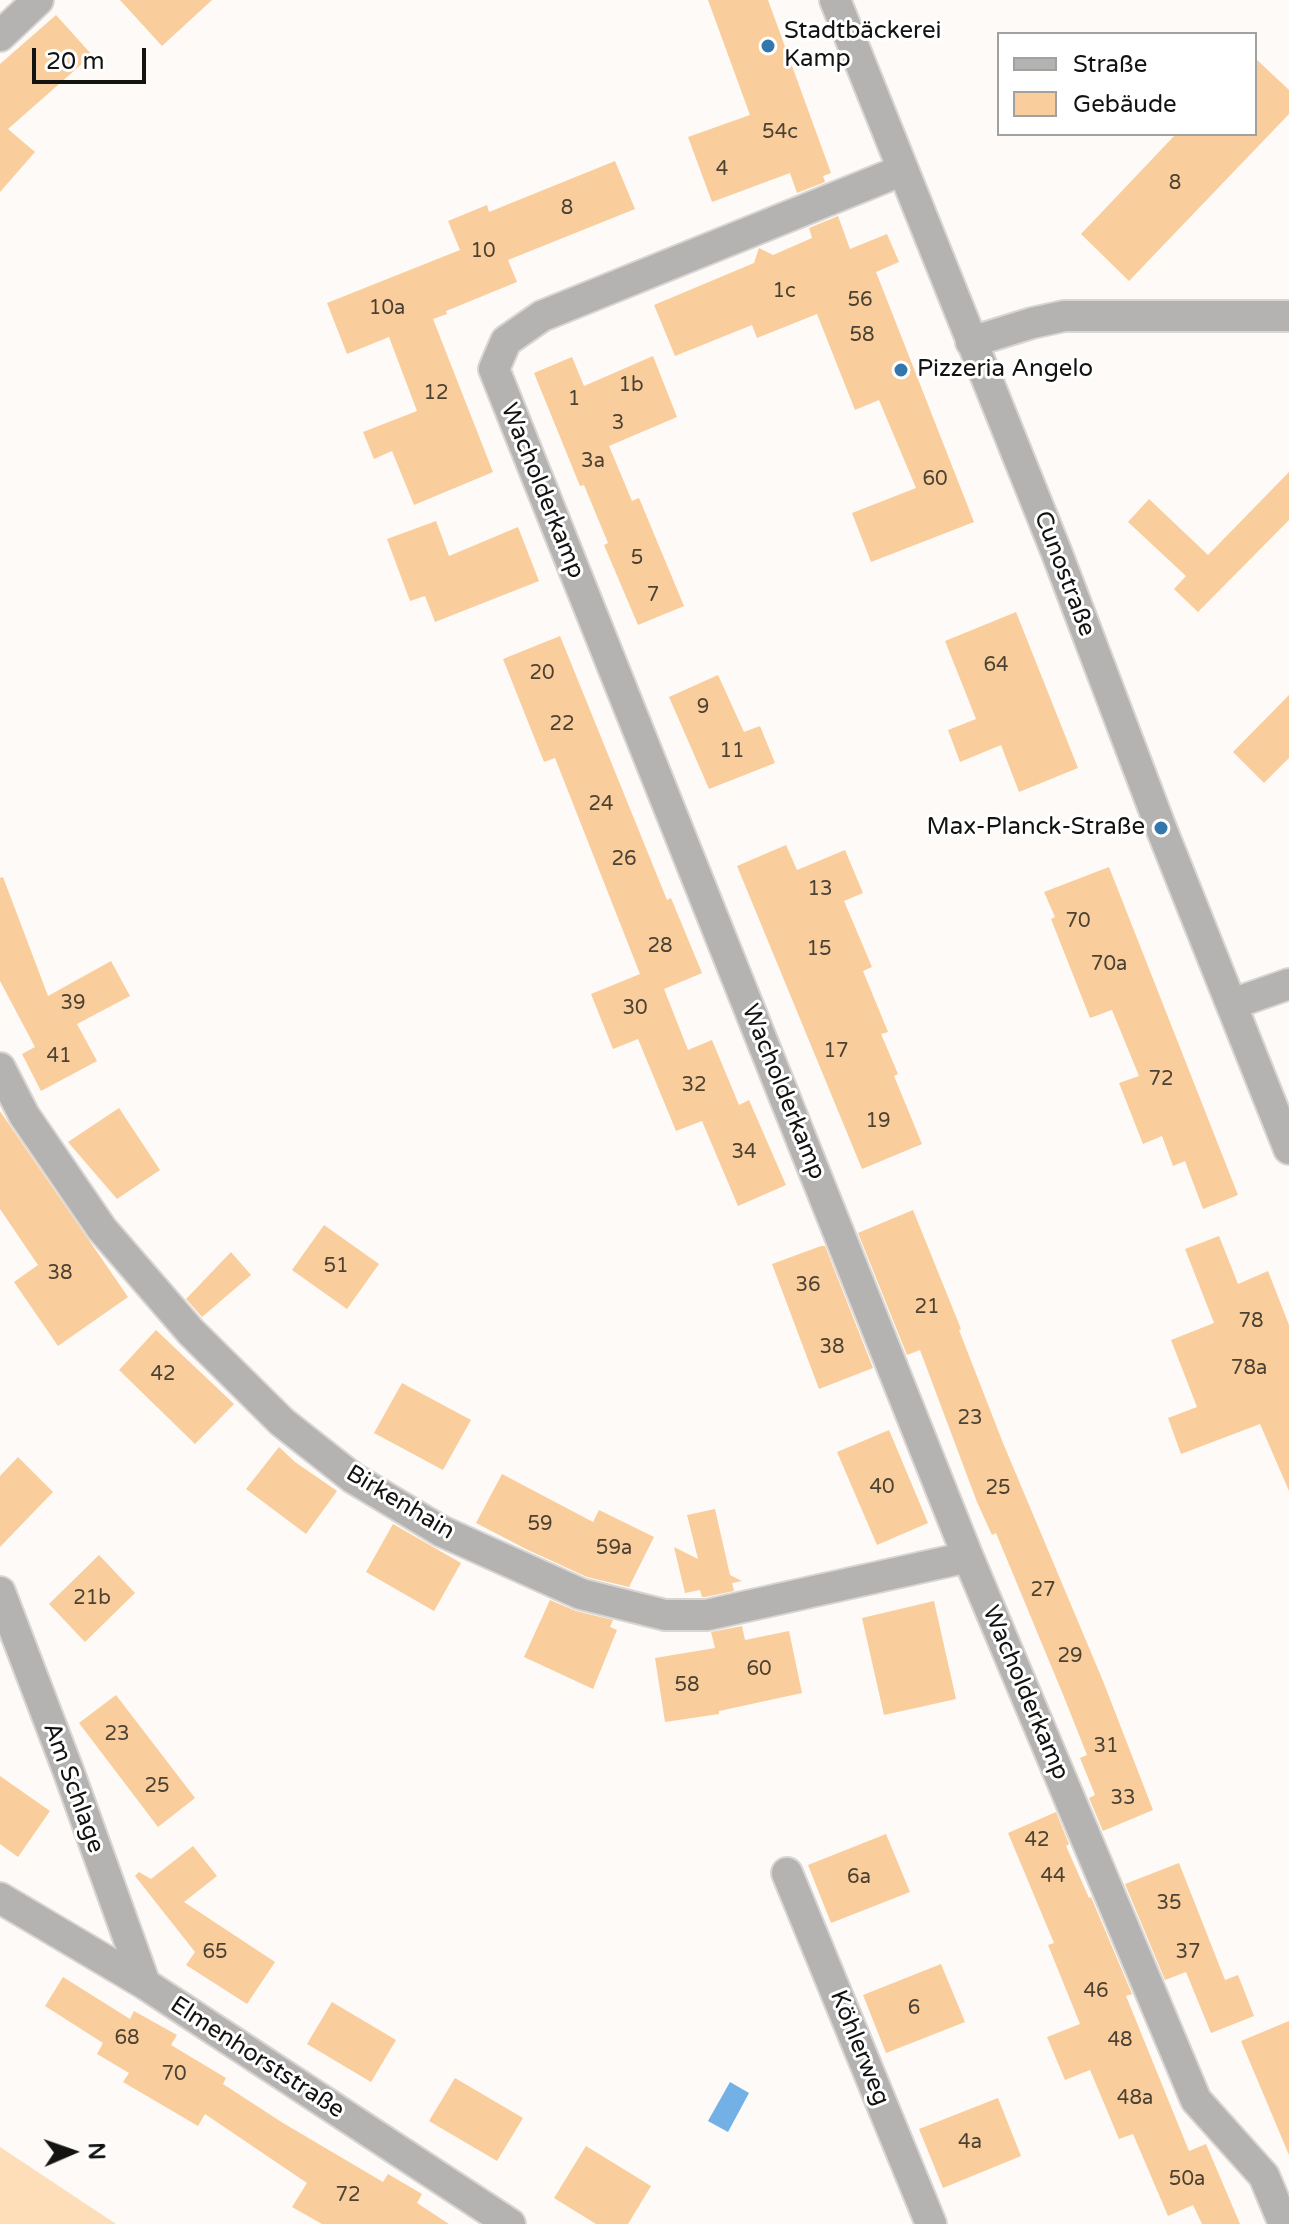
<!DOCTYPE html>
<meta charset="utf-8">
<style>
body{margin:0}
#map{position:relative;width:1289px;height:2224px;overflow:hidden;background:#fdfaf7;font-family:"Varela Round",sans-serif}
canvas{display:block}
.legend{position:absolute;left:997px;top:32px;width:260px;height:104px;box-sizing:border-box;background:#fff;border:2px solid #a1a1a0;margin:0;padding:10px 14px;list-style:none;font-size:24px;color:#131312}
.legend li{display:flex;align-items:center;gap:16px;height:40px}
.legend b{width:40px;border:2px solid #a1a1a0}
.north{position:absolute;left:32px;top:2112px;width:80px;height:80px;-webkit-text-stroke:6px #fff;paint-order:stroke;rotate:88deg;font-size:22px;font-weight:700;line-height:32px;text-align:center;color:#131312}
.north::after{content:'';display:block;margin:auto;width:28px;height:36px;background:#131312;clip-path:polygon(50% 0,100% 100%,50% 72%,0 100%)}
.scale{position:absolute;left:32px;top:48px;width:114px;height:36px;box-sizing:border-box;border:4px solid #131312;border-top:0;padding-left:10px;font-size:24px;line-height:28px;white-space:nowrap;color:#131312;-webkit-text-stroke:6px #fff;paint-order:stroke}
</style>
<div id="map">
<canvas width="1289" height="2224"></canvas>
<ul class="legend">
<li><b style="height:10px;background:#b4b3b2"></b>Straße</li>
<li><b style="height:22px;background:#f9ce9c"></b>Gebäude</li>
</ul>
<div class="north">N</div>
<div class="scale">20 m</div>
</div>
<script>
const context = document.querySelector('canvas').getContext('2d');
context.lineJoin = 'round';
function fillPath(path, color) { context.fillStyle = color; context.fill(path, 'evenodd'); }
const poly = rows => new Path2D(rows.map(r => 'M' + r).join(''));
function stroke(path, color, width, dash) { context.strokeStyle = color; context.lineWidth = width; context.lineCap = dash ? 'butt' : 'round'; context.setLineDash(dash || []); context.stroke(path); }
function label(font, color, halo, rows, align = 'center') {
  context.font = font + ' "Varela Round",sans-serif'; context.lineWidth = 6; context.setLineDash([]); context.textBaseline = 'middle'; context.strokeStyle = halo; context.fillStyle = color; for (const [text, x, y, turn = 0] of rows) {
    context.save(); context.translate(x, y); context.rotate((+turn || 0) * Math.PI / 180); context.textAlign = isNaN(turn) ? turn : align; if (halo) context.strokeText(text, 0, 0); context.fillText(text, 0, 0); context.restore();
  }
}
fillPath(poly([
 [0,2147,116,2224,0,2224]
]), '#feddb9');
fillPath(poly([
 [730,2082,749,2093,728,2132,708,2121]
]), '#72b0e6');
fillPath(poly([
 [120,0,212,0,162,46],
 [708,0,768,0,831,173,823,176,825,182,797,193,790,173,712,202,688,137,750,115],
 [56,15,92,55,8,129,35,152,0,192,0,64],
 [1255,58,1289,90,1289,114,1129,281,1081,234,1176,134,1255,134],
 [615,161,635,209,508,260,517,282,446,311,447,314,433,319,493,472,414,505,392,451,374,459,363,432,417,411,389,337,347,354,327,303,460,250,448,221,487,205,489,212],
 [838,216,850,249,887,234,899,262,876,272,974,522,871,562,852,513,916,488,879,400,855,410,817,314,757,338,752,325,675,356,654,305,754,263,759,248,773,255,812,238,809,228],
 [653,356,677,417,609,446,632,501,639,498,684,606,638,625,604,545,608,543,584,485,580,486,534,373,572,357,584,386],
 [1289,472,1289,520,1198,612,1174,589,1186,576,1128,522,1149,499,1208,555],
 [436,521,449,556,518,527,539,581,435,622,425,596,410,601,387,539],
 [1016,612,1078,768,1019,792,1001,745,960,762,948,730,976,719,945,641],
 [560,636,667,900,671,898,702,973,664,989,688,1050,712,1040,739,1105,749,1100,786,1185,738,1206,702,1121,676,1131,638,1039,613,1049,591,994,640,974,555,758,544,762,503,659],
 [718,675,744,732,760,726,775,763,709,789,669,697],
 [1289,695,1289,758,1264,783,1233,752],
 [786,845,797,870,845,850,863,893,844,901,872,967,863,971,888,1032,881,1034,898,1074,894,1076,922,1144,862,1169,737,866],
 [1109,867,1238,1195,1203,1209,1185,1161,1173,1166,1162,1136,1143,1144,1119,1083,1139,1076,1112,1010,1090,1018,1051,919,1055,917,1044,892],
 [3,877,48,996,111,961,130,996,77,1024,97,1061,41,1091,22,1054,35,1047,0,981,0,878],
 [119,1108,160,1170,117,1199,68,1142],
 [0,1111,128,1297,58,1346,14,1282,38,1265,0,1209],
 [913,1210,961,1329,959,1330,1003,1443,1103,1681,1153,1810,1103,1831,1089,1798,1095,1795,1080,1758,1087,1755,1064,1697,996,1533,992,1535,977,1502,920,1350,907,1355,858,1233],
 [324,1225,379,1264,347,1309,292,1270],
 [1219,1236,1238,1284,1268,1271,1289,1325,1289,1491,1260,1424,1181,1454,1168,1418,1197,1407,1171,1340,1214,1323,1185,1249],
 [821,1246,825,1246,873,1368,819,1389,772,1264],
 [231,1252,251,1275,202,1317,186,1299],
 [156,1330,234,1404,195,1444,119,1370],
 [402,1383,471,1420,443,1470,374,1433],
 [889,1430,928,1523,877,1545,837,1452],
 [279,1447,295,1462,337,1491,306,1534,246,1489],
 [18,1457,53,1492,0,1547,0,1476],
 [502,1474,593,1522,599,1510,654,1537,629,1587,587,1577,528,1550,476,1523],
 [715,1509,730,1575,742,1581,732,1583,734,1591,705,1597,702,1597,700,1590,685,1593,674,1547,698,1559,687,1515],
 [393,1524,461,1563,434,1611,366,1572],
 [99,1555,135,1593,85,1642,49,1604],
 [550,1600,576,1611,613,1620,610,1627,617,1630,593,1689,524,1657],
 [934,1601,956,1699,884,1715,862,1618],
 [742,1626,745,1640,789,1631,802,1693,719,1711,719,1714,665,1722,655,1658,715,1648,711,1632],
 [116,1695,195,1798,158,1827,79,1723],
 [0,1776,50,1811,18,1857,0,1844],
 [1056,1812,1069,1844,1066,1846,1089,1898,1091,1897,1132,1994,1126,1996,1189,2151,1206,2144,1240,2224,1202,2224,1193,2205,1168,2216,1133,2134,1119,2139,1090,2070,1065,2080,1047,2037,1080,2024,1048,1945,1054,1943,1008,1833],
 [886,1834,910,1892,831,1923,808,1865],
 [193,1846,217,1876,184,1902,275,1962,247,2004,186,1965,195,1952,135,1876,139,1872,151,1879],
 [1179,1863,1225,1980,1238,1975,1254,2016,1211,2033,1186,1972,1165,1980,1125,1884],
 [941,1964,965,2022,886,2053,863,1995],
 [63,1977,130,2019,134,2011,177,2035,171,2045,226,2078,223,2084,283,2123,383,2182,388,2174,422,2194,417,2203,449,2224,322,2224,292,2207,307,2183,205,2114,198,2126,123,2082,129,2073,97,2054,103,2043,45,2006],
 [332,2002,396,2040,371,2082,307,2044],
 [1289,2021,1289,2155,1241,2041],
 [455,2078,523,2118,497,2161,429,2121],
 [998,2098,1021,2156,943,2188,919,2129],
 [586,2146,651,2186,628,2224,596,2224,554,2198]
]), '#f9ce9c');
const minor = poly([
 [835,0,1056,551,1161,828,1289,1149],
 [0,36,38,0],
 [903,170,542,316,506,341,494,369,968,1557,1196,2100,1264,2176,1284,2224],
 [971,342,1032,323,1064,316,1289,316],
 [1232,1004,1289,984],
 [0,1068,24,1115,102,1229,191,1332,282,1422,353,1478,441,1531,581,1594,665,1615,707,1615,968,1557],
 [0,1592,68,1770,145,1984],
 [787,1873,931,2224],
 [0,1898,145,1984,510,2224]
]);
stroke(minor, '#d8d5d2', 34);
stroke(minor, '#b4b3b2', 30);
for (const [x, y, r, color] of [
 [768,46,8,"#3477ad"],
 [901,370,8,"#3477ad"],
 [1161,828,8,"#3477ad"]
]) { const dot = new Path2D(); dot.arc(x, y, r, 0, 2 * Math.PI); context.fillStyle = color; context.fill(dot); stroke(dot, '#fff', 3); }
label('20px', '#4c4234', null, [
 ["54c",780,133],
 ["4",722,170],
 ["8",1175,184],
 ["8",567,209],
 ["10",483,252],
 ["1c",784,292],
 ["56",860,301],
 ["10a",387,309],
 ["58",862,336],
 ["1b",631,386],
 ["12",436,394],
 ["1",574,400],
 ["3",618,424],
 ["3a",593,462],
 ["60",935,480],
 ["5",637,559],
 ["7",653,596],
 ["64",996,666],
 ["20",542,674],
 ["9",703,708],
 ["22",562,725],
 ["11",732,752],
 ["24",601,805],
 ["26",624,860],
 ["13",820,890],
 ["70",1078,922],
 ["28",660,947],
 ["15",819,950],
 ["70a",1109,965],
 ["39",73,1004],
 ["30",635,1009],
 ["17",836,1052],
 ["41",59,1057],
 ["72",1161,1080],
 ["32",694,1086],
 ["19",878,1122],
 ["34",744,1153],
 ["51",336,1267],
 ["38",60,1274],
 ["36",808,1286],
 ["21",927,1308],
 ["78",1251,1322],
 ["38",832,1348],
 ["78a",1249,1369],
 ["42",163,1375],
 ["23",970,1419],
 ["40",882,1488],
 ["25",998,1489],
 ["59",540,1525],
 ["59a",614,1549],
 ["27",1043,1591],
 ["21b",92,1599],
 ["29",1070,1657],
 ["60",759,1670],
 ["58",687,1686],
 ["23",117,1735],
 ["31",1106,1747],
 ["25",157,1787],
 ["33",1123,1799],
 ["42",1037,1841],
 ["44",1053,1877],
 ["6a",859,1878],
 ["35",1169,1904],
 ["65",215,1953],
 ["37",1188,1953],
 ["46",1096,1992],
 ["6",914,2009],
 ["68",127,2039],
 ["48",1120,2041],
 ["70",174,2075],
 ["48a",1135,2099],
 ["4a",970,2143],
 ["50a",1187,2180],
 ["72",348,2196]
]);
label('24px', '#131312', '#fff', [
 ["Stadtbäckerei",784,32],
 ["Kamp",784,60],
 ["Pizzeria Angelo",917,370],
 ["Max-Planck-Straße",1145,828,"right"]
], 'left');
label('24px', '#131312', '#fff', [
 ["Wacholderkamp",542,491,68],
 ["Cunostraße",1064,574,69],
 ["Wacholderkamp",783,1092,68],
 ["Birkenhain",400,1503,31],
 ["Wacholderkamp",1025,1693,67],
 ["Am Schlage",73,1788,70],
 ["Köhlerweg",859,2048,68],
 ["Elmenhorststraße",257,2058,33]
]);
</script>
